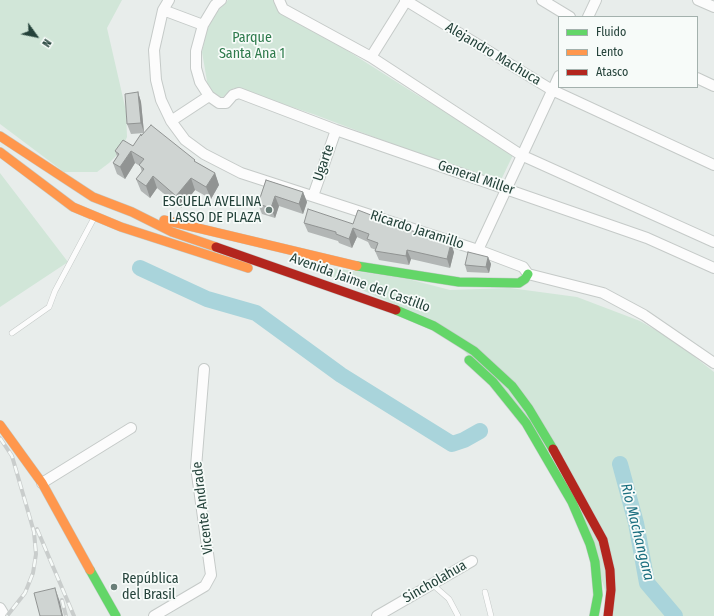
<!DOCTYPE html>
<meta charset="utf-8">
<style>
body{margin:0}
#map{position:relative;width:714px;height:616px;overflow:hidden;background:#e8edeb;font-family:"Fira Sans Condensed",sans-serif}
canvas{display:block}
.legend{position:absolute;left:558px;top:16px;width:140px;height:72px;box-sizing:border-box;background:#f7fbf9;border:1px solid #a3b1ad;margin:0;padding:5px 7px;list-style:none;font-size:12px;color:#24423a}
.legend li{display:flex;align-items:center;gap:8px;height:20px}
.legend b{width:20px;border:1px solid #a3b1ad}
.north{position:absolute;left:16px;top:16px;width:40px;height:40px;-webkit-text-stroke:3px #f7fbf9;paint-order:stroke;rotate:123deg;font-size:11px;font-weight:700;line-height:16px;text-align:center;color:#24423a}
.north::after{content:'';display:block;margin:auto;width:14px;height:18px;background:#24423a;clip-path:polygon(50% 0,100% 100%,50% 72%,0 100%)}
</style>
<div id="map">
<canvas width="714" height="616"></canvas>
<ul class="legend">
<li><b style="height:5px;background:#63d668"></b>Fluido</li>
<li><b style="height:5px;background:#ff974d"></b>Lento</li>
<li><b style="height:5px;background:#b3261e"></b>Atasco</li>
</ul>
<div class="north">N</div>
</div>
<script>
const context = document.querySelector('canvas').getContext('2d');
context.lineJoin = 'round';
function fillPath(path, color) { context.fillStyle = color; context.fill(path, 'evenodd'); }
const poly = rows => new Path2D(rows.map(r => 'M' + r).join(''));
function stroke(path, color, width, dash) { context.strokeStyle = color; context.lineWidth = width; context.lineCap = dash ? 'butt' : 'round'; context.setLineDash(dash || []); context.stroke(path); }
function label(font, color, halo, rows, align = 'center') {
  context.font = font + ' "Fira Sans Condensed",sans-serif'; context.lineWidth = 3.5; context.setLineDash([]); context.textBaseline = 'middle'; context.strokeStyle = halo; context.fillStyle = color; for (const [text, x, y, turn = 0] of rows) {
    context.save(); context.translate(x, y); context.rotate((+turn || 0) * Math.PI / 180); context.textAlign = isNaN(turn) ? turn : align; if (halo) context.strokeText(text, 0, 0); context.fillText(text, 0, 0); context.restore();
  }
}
fillPath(poly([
 [0,0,122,0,107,28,126,111,127,137,120,152,109,163,97,172,64,172,0,124],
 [228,0,276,0,315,30,414,93,514,153,500,182,427,157,313,114,234,88,217,102,208,87,202,52,206,33,213,16],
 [0,173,68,262,0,307],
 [333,268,408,279,450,290,510,288,577,297,640,321,673,340,714,372,714,616,613,616,564,458,438,323,327,275]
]), '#d1e6d8');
stroke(poly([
 [140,268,207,299,256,313,341,375,452,444,464,440,480,431],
 [620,464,636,523,647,583,675,616]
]), '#a9d4db', 16);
const lane = poly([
 [12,333,49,307,55,291,94,218],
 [432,584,449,599,458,616],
 [485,592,491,616]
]);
const street = poly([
 [169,0,163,10,154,50,156,80,161,100,171,121,185,140,204,154,241,173,478,250,523,267,528,274,603,293,644,315,714,363],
 [221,0,215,5,203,25,196,51,196,68,200,82,209,96,219,103,226,103,233,95,239,93,336,130,647,238,714,268],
 [279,0,283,9,371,57,521,155,714,242],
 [405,0,552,90,714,165],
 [542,0,570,17],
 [698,0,714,7],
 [163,10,203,25],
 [588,17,596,0],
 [371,57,406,1],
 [697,78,714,86],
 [171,121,209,96],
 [313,196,336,130],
 [478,250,559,76],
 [42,483,131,428],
 [0,608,3,613,1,616],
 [154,616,205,586,211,575,196,467,204,369],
 [377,616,472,561]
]);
const fast = poly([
 [357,266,459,282,519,283,525,279,528,274],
 [396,310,434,326,474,351,512,386,529,409,553,449],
 [469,360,493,382,526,423,572,502,590,544,595,562,598,595,594,616],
 [90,570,116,616]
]);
const slow = poly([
 [0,136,93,197,132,212,172,232,216,247],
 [0,152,73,207,121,227,248,268],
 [164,220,357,266],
 [0,425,42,483,90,570]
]);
const jam = poly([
 [216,247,396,310],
 [553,449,603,540,610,570,611,590,608,616]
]);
stroke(lane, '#c5cac8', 6);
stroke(street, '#c5cac8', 12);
stroke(fast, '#c3cbc8', 10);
stroke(slow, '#c3cbc8', 10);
stroke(jam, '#c3cbc8', 10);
stroke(lane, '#fcfcfc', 5);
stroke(street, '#fcfcfc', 10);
stroke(fast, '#63d668', 9);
stroke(slow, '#ff974d', 9);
stroke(jam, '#b3261e', 9);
const rail = poly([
 [0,438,12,456,34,532,36,554,33,573,25,593,7,616],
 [37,529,74,616],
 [62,600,66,616]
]);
stroke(rail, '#c9cdcc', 4);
stroke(rail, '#f7fbf9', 2.5, [8]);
fillPath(poly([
 [138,92,141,102,144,133,215,173,219,185,211,199,195,190,181,208,157,188,150,198,141,191,136,179,142,172,140,166,135,163,125,179,117,174,113,163,117,156,115,151,133,146,141,134,142,136,144,133,131,134,127,124],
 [266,180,303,192,307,202,303,214,279,206,275,218,262,214,258,204],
 [376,217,377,221,392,226,404,225,405,229,454,252,450,268,411,259,409,265,379,260,375,251,376,250,371,248,368,242,357,237,352,248,339,243,338,241,308,232,304,223,353,224],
 [488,257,491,264,489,273,467,272,465,265]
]), '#b2b6b5');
fillPath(poly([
 [138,92,141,102,144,133,141,123],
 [131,151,135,163,125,179,120,167],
 [215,173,219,185,211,199,206,187],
 [153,176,157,188,150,198,146,186],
 [191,178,195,190,181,208,176,196],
 [303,192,307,202,303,214,299,204],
 [275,196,279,206,275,218,271,208],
 [353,228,357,237,352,248,349,239],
 [451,243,454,252,450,268,447,259],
 [407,250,411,259,409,265,406,256],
 [488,257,491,264,489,273,486,267],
 [55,588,60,602,63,616,62,616]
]), '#919493');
const building = poly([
 [138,92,141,123,127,124,125,94,138,92],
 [151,125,195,160,194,161,215,173,206,187,191,178,176,196,153,176,146,186,136,179,144,169,139,165,144,159,131,151,120,167,113,163,119,154,115,151,123,140,133,146,141,134,141,136,151,125],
 [266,180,303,192,299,204,275,196,271,208,258,204,266,180],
 [308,209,353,224,358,210,376,217,375,220,392,226,393,221,404,225,403,228,451,243,447,259,407,250,406,256,375,251,378,243,367,239,369,234,353,228,349,239,336,234,336,232,304,223,308,209],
 [468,252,488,257,486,267,465,265,468,252],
 [55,588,62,616,40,616,34,593,55,588]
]);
fillPath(building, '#cfd4d2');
stroke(building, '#919493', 1);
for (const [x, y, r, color] of [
 [269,210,4,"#697e78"],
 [114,587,4,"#697e78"]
]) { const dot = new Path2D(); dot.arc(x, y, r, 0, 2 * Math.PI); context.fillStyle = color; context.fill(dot); stroke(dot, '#f7fbf9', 1.5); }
label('14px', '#2d7a4b', '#f7fbf9', [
 ["Parque",252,38],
 ["Santa Ana 1",252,54]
]);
label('14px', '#24423a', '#f7fbf9', [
 ["Alejandro Machuca",493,54,31],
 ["Ugarte",324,163,-71],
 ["General Miller",476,178,19],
 ["Ricardo Jaramillo",417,230,18],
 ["Avenida Jaime del Castillo",360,283,20],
 ["Vicente Andrade",203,508,-97],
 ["Sincholahua",435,582,-30]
]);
label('14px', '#24423a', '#f7fbf9', [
 ["ESCUELA AVELINA",261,202],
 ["LASSO DE PLAZA",261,218],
 ["República",122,579,"left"],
 ["del Brasil",122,595,"left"]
], 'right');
label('italic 15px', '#1c6f80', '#f7fbf9', [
 ["Rio Machangara",637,532,76]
]);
</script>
